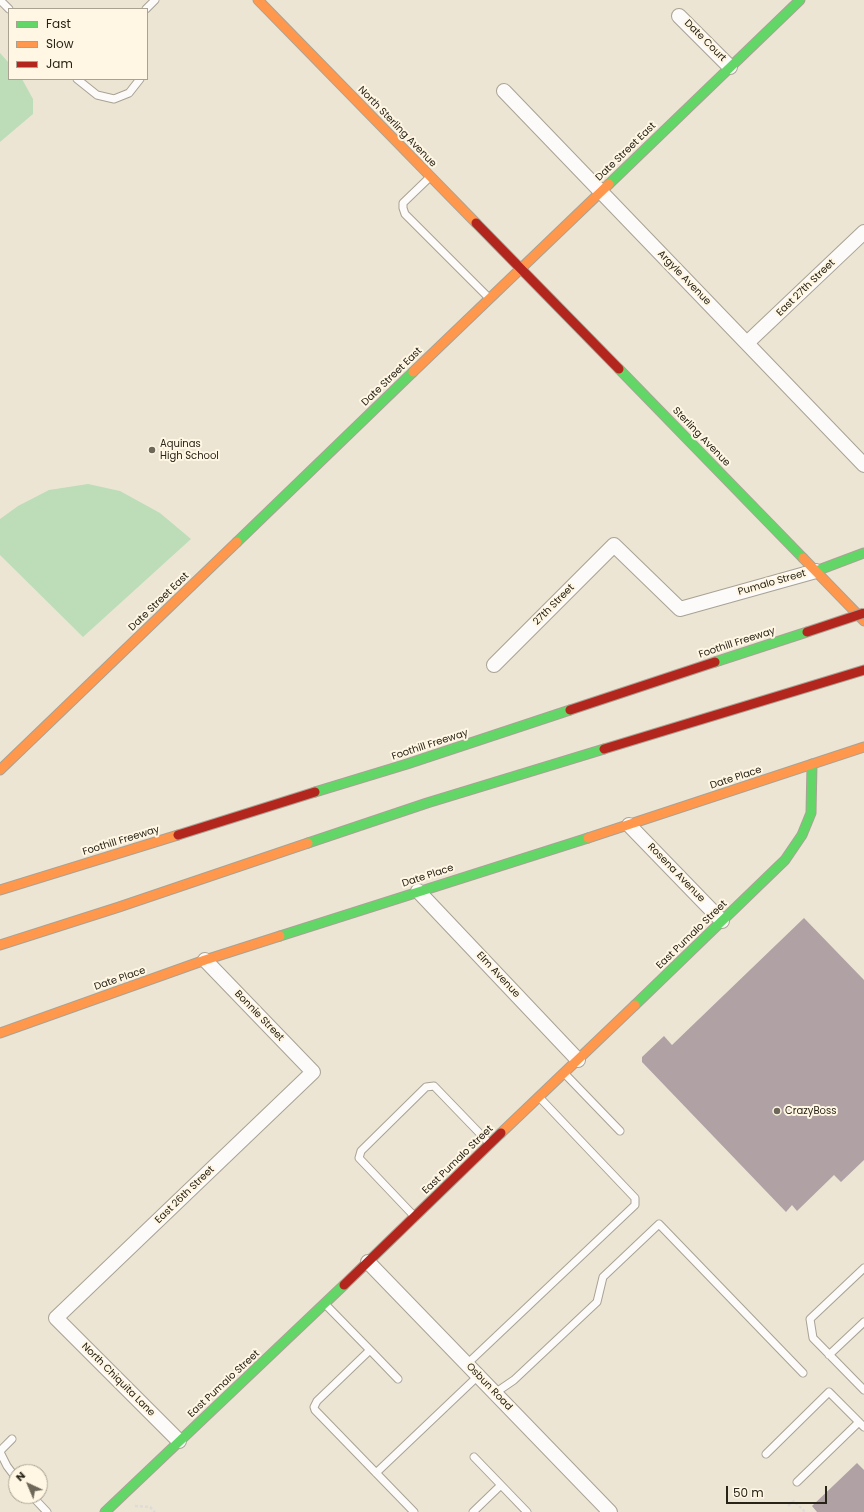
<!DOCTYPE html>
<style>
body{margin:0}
#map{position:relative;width:864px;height:1512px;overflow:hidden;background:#ece5d4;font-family:Poppins,sans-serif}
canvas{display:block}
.legend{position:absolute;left:8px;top:8px;width:140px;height:72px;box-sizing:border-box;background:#fff7e4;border:1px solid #a9a292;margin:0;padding:5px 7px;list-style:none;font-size:12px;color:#282317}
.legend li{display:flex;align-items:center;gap:8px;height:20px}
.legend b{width:20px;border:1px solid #a9a292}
.north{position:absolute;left:8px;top:1464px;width:40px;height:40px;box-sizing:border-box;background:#fff7e4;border:1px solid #a9a292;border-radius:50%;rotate:316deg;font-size:11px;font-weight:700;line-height:16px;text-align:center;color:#282317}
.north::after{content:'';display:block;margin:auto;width:14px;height:18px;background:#6d6759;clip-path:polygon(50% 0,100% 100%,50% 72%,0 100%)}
.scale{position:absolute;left:726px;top:1486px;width:101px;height:18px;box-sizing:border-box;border:2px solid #282317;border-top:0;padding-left:5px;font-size:12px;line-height:14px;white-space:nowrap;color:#282317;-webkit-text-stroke:3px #fff7e4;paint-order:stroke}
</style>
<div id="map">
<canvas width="864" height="1512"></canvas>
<ul class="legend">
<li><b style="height:5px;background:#63d668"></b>Fast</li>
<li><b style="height:5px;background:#ff974d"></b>Slow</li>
<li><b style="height:5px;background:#b3261e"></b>Jam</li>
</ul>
<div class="north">N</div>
<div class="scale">50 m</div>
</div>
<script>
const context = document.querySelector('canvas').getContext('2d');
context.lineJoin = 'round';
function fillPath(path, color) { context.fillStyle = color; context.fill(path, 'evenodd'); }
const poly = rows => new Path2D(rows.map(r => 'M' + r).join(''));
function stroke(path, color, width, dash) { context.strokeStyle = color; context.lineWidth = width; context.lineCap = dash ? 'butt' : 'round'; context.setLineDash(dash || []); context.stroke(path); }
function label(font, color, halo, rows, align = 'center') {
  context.font = font + ' Poppins,sans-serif'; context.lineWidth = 4; context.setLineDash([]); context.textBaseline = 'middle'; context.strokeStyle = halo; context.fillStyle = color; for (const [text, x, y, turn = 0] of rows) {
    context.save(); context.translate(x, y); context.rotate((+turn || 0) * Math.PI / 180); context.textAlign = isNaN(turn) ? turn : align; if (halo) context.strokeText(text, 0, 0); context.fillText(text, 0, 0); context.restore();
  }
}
fillPath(poly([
 [0,53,9,63,9,79,22,79,33,99,33,114,0,142],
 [88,484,120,491,160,513,191,539,83,637,0,555,0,519,18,506,49,490]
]), '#bdddb8');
fillPath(poly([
 [804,918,864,980,864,1160,841,1182,834,1175,797,1211,792,1205,786,1212,642,1062,642,1057,664,1036,672,1045],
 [857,1463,864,1470,864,1512,817,1512,812,1506]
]), '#b0a1a5');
const lane = poly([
 [0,0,9,9],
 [146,9,155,0],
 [77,79,97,95,114,99,129,93,140,79],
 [430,177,403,203,403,208,405,214,489,298],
 [564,1073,620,1131],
 [415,1217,359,1158,361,1151,426,1087,434,1086,489,1143],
 [864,1268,810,1319,813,1338,864,1390],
 [325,1304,370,1350,317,1401,314,1407,315,1410,414,1512],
 [370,1350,398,1379],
 [829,1355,864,1322],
 [467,1364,635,1205,635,1198,539,1097],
 [495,1393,514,1380,597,1302,603,1277,659,1224,803,1373],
 [12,1439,2,1449,0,1452,7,1466,16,1478],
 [766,1454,829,1392,864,1427],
 [376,1473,478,1376],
 [797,1482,859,1422],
 [501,1485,527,1512],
 [32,1496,47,1512],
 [473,1512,501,1485,474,1457]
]);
const street = poly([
 [679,16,730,67],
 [504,91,864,465],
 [747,343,864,232],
 [494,665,614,545,680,609,816,571],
 [629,825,722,921],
 [418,891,578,1060],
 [368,1262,610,1512],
 [179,1441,56,1318,313,1072,205,960]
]);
const fast = poly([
 [609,184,800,0],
 [619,369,803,558],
 [237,542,413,372],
 [816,571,864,553],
 [715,662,807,632],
 [315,792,407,764,570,710],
 [308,843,427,803,604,749],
 [280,936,588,838],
 [635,1005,785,860,802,835,811,813,812,764],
 [105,1512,344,1285]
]);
const slow = poly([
 [258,0,476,223],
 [413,372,609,184],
 [803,558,864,621],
 [0,770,237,542],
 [588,838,864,747],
 [0,890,178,835],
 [0,945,119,907,308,843],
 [0,1033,205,960,280,936],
 [501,1133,635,1005]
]);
const jam = poly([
 [476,223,619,369],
 [570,710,715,662],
 [604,749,864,670],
 [178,835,315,792],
 [344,1285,501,1133]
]);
stroke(lane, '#a8a295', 9);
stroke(street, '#a8a295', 16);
stroke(fast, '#a8a295', 11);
stroke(slow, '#a8a295', 11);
stroke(jam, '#a8a295', 11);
stroke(poly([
 [135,1506,150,1507,155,1512],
 [788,1506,794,1501,805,1512]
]), '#dedcd7', 2.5, [3, 2]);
stroke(lane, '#fcfbf9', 7);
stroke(street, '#fcfbf9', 14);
stroke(fast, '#63d668', 9);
stroke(slow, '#ff974d', 9);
stroke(jam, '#b3261e', 9);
const jamBridge = poly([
 [807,632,864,613]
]);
stroke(jamBridge, '#a8a295', 11, []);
stroke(jamBridge, '#b3261e', 9);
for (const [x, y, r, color] of [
 [152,450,4,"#6d6759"],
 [777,1111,4,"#6d6759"]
]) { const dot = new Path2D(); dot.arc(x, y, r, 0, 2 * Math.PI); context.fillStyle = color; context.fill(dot); stroke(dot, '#fff7e4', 1.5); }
label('10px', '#282317', '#fff7e4', [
 ["Date Court",705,41,45],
 ["North Sterling Avenue",397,127,46],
 ["Date Street East",626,152,-44],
 ["Argyle Avenue",684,278,46],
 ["East 27th Street",806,288,-44],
 ["Date Street East",392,377,-44],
 ["Sterling Avenue",701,437,46],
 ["Pumalo Street",772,583,-16],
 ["Date Street East",159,602,-44],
 ["27th Street",554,605,-45],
 ["Foothill Freeway",737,643,-18],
 ["Foothill Freeway",430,745,-18],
 ["Date Place",736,778,-18],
 ["Foothill Freeway",121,841,-17],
 ["Rosena Avenue",676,873,46],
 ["Date Place",428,876,-18],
 ["East Pumalo Street",692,935,-44],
 ["Elm Avenue",498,975,47],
 ["Date Place",120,979,-19],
 ["Bonnie Street",259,1016,46],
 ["East Pumalo Street",458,1160,-44],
 ["East 26th Street",185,1195,-44],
 ["North Chiquita Lane",118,1380,45],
 ["East Pumalo Street",224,1384,-43],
 ["Osbun Road",489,1387,46]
]);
label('10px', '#282317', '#fff7e4', [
 ["Aquinas",160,444],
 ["High School",160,456],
 ["CrazyBoss",785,1111]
], 'left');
</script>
